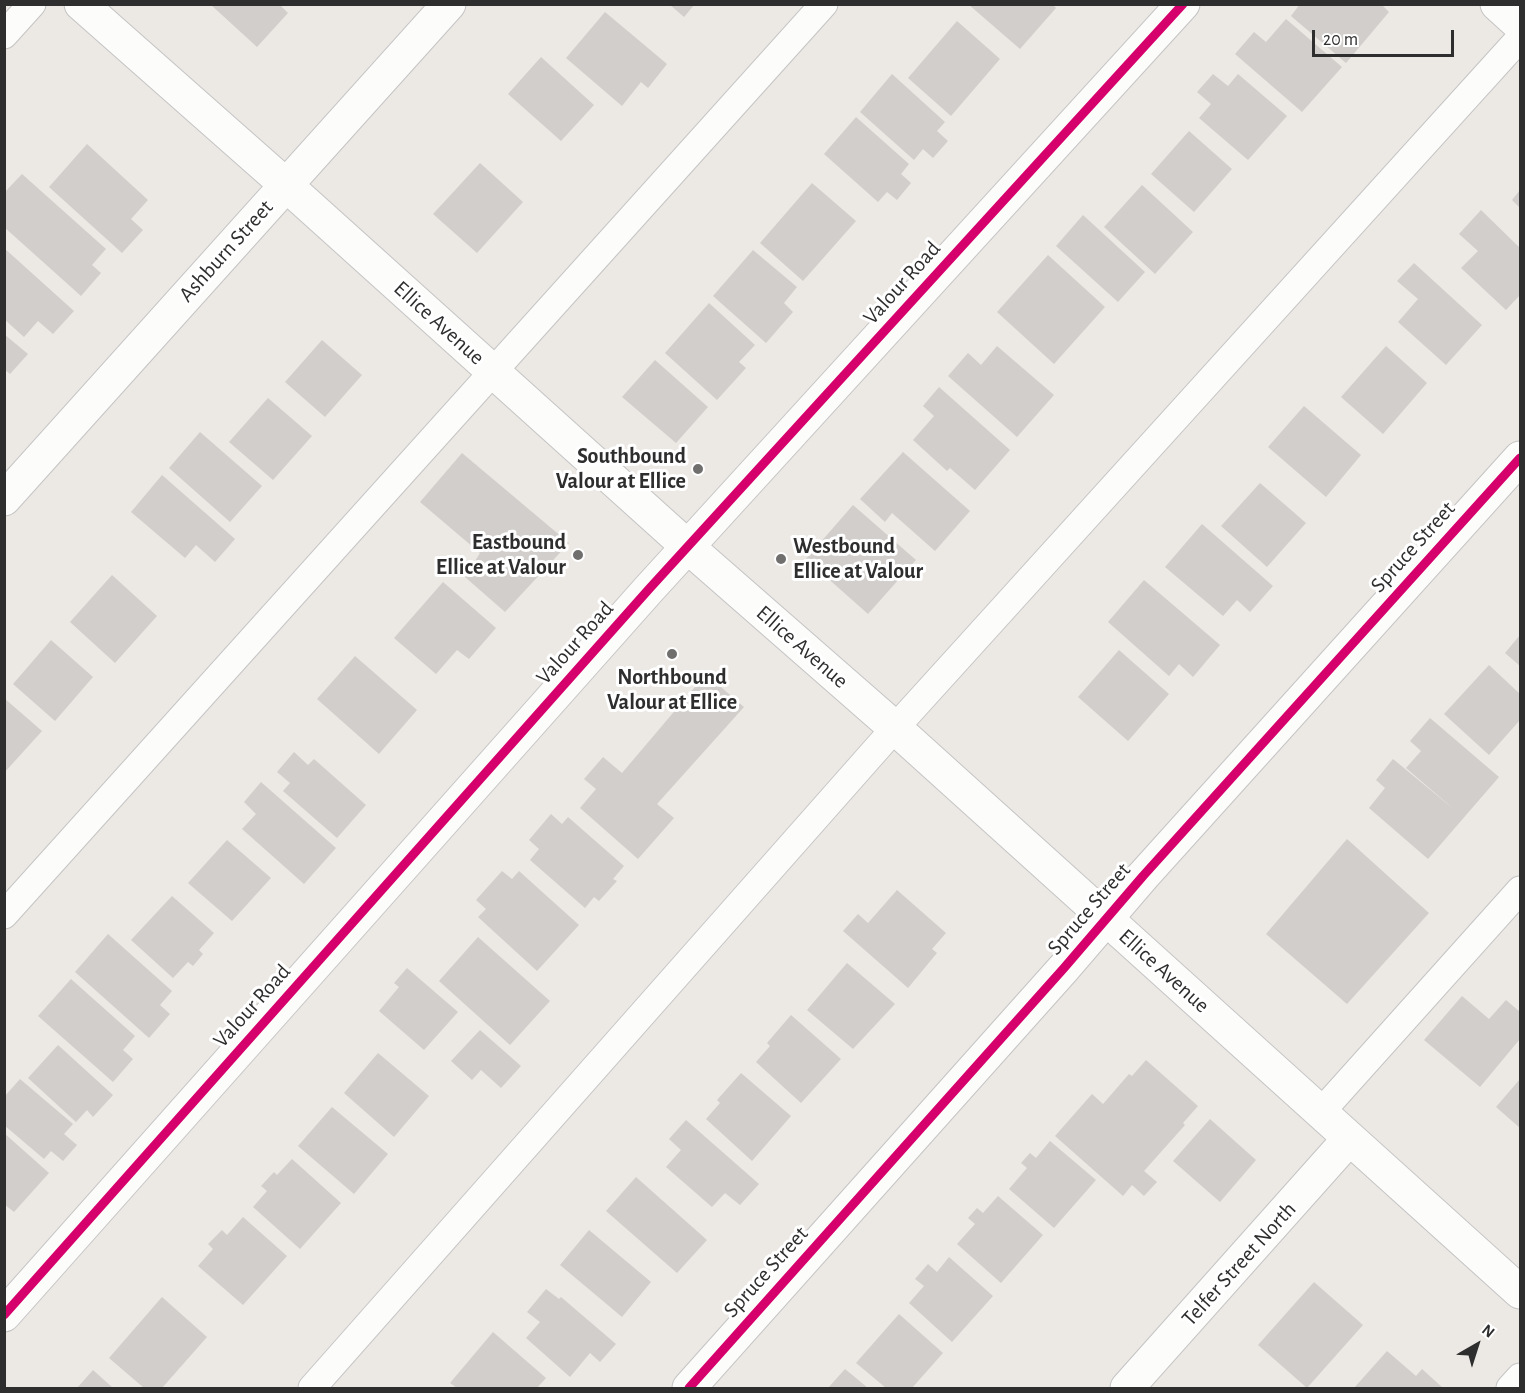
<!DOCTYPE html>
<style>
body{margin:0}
#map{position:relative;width:1525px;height:1393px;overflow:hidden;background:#ece8e4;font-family:"Alegreya Sans",sans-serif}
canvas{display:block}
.frame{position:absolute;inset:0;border:6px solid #2e2e2e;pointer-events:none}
.north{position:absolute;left:1447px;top:1315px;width:60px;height:60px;-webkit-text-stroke:4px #fff;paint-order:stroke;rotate:39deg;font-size:16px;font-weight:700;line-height:24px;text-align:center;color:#2e2e2e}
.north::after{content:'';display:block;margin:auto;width:21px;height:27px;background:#2e2e2e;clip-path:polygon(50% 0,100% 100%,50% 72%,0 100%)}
.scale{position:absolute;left:1312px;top:30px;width:142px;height:27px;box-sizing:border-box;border:3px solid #2e2e2e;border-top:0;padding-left:8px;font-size:18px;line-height:21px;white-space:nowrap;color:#2e2e2e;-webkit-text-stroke:4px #fff;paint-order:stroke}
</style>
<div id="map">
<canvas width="1525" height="1393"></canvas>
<div class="frame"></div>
<div class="north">N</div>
<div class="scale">20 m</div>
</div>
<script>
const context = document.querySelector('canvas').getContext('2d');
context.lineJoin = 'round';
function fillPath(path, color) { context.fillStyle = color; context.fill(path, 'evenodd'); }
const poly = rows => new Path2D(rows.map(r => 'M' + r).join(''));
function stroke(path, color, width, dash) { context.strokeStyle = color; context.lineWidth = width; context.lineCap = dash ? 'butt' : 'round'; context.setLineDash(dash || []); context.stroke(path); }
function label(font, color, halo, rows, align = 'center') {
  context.font = font + ' "Alegreya Sans",sans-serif'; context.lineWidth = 6; context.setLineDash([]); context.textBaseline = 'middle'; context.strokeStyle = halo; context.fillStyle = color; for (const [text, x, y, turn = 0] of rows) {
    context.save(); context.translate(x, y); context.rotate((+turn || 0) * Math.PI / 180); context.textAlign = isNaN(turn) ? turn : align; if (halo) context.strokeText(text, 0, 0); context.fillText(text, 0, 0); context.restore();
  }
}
fillPath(poly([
 [210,4,279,4,288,13,257,47],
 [669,4,695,4,684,17],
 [968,4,1052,4,1056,8,1020,49],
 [1300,4,1381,4,1389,12,1346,63,1291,16],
 [605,12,667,64,648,88,641,82,622,106,566,58],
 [1286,19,1342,67,1302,112,1235,54,1254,32,1266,42],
 [957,21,1000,59,951,116,908,78],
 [541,57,594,105,561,141,508,94],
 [892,74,945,122,937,131,948,141,933,158,923,149,914,160,860,112],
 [1213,74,1228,86,1238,74,1287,116,1248,160,1199,118,1211,104,1197,92],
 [856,117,909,164,901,174,911,183,897,200,887,192,878,202,824,154],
 [1189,131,1232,169,1194,212,1151,174],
 [87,144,148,200,131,219,143,230,122,253,49,187],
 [480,163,523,202,477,253,433,214],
 [22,174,106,249,92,265,101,273,81,296,4,227,4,193],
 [812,183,856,221,803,281,760,243],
 [1142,185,1193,232,1155,274,1104,227],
 [1520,190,1520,208,1512,200],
 [1481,210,1520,248,1520,295,1506,310,1461,268,1478,251,1459,234],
 [1083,215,1145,272,1118,302,1056,246],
 [4,248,74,311,53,334,38,321,24,337,4,319],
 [753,250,797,287,784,303,793,312,766,343,713,296],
 [1048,255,1105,307,1054,364,997,312],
 [1414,263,1482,325,1446,365,1398,322,1418,299,1397,281],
 [709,303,755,345,739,362,746,368,717,400,665,353],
 [4,334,28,354,10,374,4,369],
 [322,340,362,375,325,417,285,382],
 [997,346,1054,395,1017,437,948,376,968,353,981,365],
 [1386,346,1427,383,1383,434,1341,397],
 [655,360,708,407,676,443,622,397],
 [939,387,1010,450,975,490,950,468,947,471,913,440,934,416,923,406],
 [268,398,312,436,273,480,229,442],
 [1304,406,1361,455,1326,497,1268,447],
 [200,432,262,486,230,522,169,468],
 [903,452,970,511,935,551,892,513,885,522,860,499],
 [462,453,569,543,505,612,465,577,480,553,420,502],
 [162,475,235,539,215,562,196,545,185,558,131,512],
 [1260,483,1306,523,1267,567,1221,526],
 [853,505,916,560,868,614,806,559],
 [1202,524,1273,586,1250,612,1237,600,1223,616,1165,567],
 [112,575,157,616,115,663,70,622],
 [1144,580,1220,645,1193,677,1179,664,1169,676,1108,622],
 [443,582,496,628,469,659,457,650,436,674,394,638],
 [1520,635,1520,666,1505,653],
 [51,640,93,677,55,721,13,684],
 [1119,650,1169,694,1128,741,1078,697],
 [355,656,417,710,379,754,317,699],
 [1489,665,1520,694,1520,720,1489,755,1444,714],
 [706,674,744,707,657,804,674,818,638,859,580,808,596,789,584,779,603,757,622,773],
 [4,698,42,731,4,773],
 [1430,718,1499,777,1428,859,1369,808,1385,788,1376,780,1393,759,1456,811,1406,768,1421,751,1410,741],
 [294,752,308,765,314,759,366,805,337,838,283,791,290,783,277,772],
 [261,782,336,848,304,884,242,829,256,814,244,802],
 [551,814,562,824,568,817,624,866,613,879,617,881,599,901,594,897,585,908,530,860,539,849,529,840],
 [1347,839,1429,913,1347,1004,1266,934],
 [227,840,271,878,232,921,188,883],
 [502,871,512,879,519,871,579,925,537,971,478,917,486,909,476,900],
 [897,890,946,933,932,949,937,953,908,988,843,931,858,914,868,923],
 [172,896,214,933,199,950,203,954,193,966,188,962,173,978,131,940],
 [108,934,172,991,160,1005,170,1014,149,1038,75,972],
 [478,937,550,1001,510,1045,439,981],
 [847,963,895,1004,853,1049,807,1010],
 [407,968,458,1012,424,1050,379,1011,399,987,394,983],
 [71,979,135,1036,123,1050,133,1059,113,1082,38,1016],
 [1462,996,1489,1019,1506,1000,1520,1012,1520,1039,1480,1087,1424,1040],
 [791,1015,841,1059,801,1103,756,1062,770,1046,767,1043],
 [480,1030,521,1066,501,1088,481,1070,472,1080,451,1061],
 [58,1045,113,1095,93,1117,87,1110,76,1122,28,1078],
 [378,1053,429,1096,394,1137,344,1093],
 [1146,1060,1198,1106,1183,1123,1185,1125,1144,1171,1157,1182,1144,1196,1132,1185,1123,1196,1055,1136,1092,1094,1103,1104,1129,1074,1132,1076],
 [741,1073,791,1116,752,1161,706,1119,720,1103,717,1100],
 [20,1079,73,1124,64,1134,77,1145,63,1161,51,1151,44,1159,4,1125,4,1097],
 [1520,1079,1520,1128,1496,1107],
 [332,1107,388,1154,354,1194,298,1146],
 [1210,1119,1256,1160,1220,1202,1173,1161],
 [686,1120,759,1184,740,1205,725,1193,712,1207,666,1167,681,1150,669,1139],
 [4,1133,49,1173,14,1212,4,1204],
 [1050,1141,1096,1180,1054,1228,1009,1189,1027,1168,1021,1163,1030,1153,1036,1158],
 [292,1159,341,1203,300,1249,253,1207,267,1191,261,1186,274,1172,277,1175],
 [636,1177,707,1240,677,1273,606,1211],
 [998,1196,1043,1235,1001,1283,957,1244,975,1224,968,1218,977,1208,983,1213],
 [243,1217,287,1256,243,1305,198,1266,213,1249,208,1244,222,1230,227,1235],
 [589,1230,651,1282,622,1317,560,1265],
 [949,1257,993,1296,952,1342,909,1303,924,1286,915,1279,928,1264,937,1272],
 [1314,1282,1363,1325,1307,1388,1258,1345],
 [546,1289,559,1299,561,1297,616,1344,600,1362,590,1353,570,1377,526,1338,540,1322,527,1312],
 [162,1297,207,1337,162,1388,144,1388,109,1358],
 [899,1314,943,1353,912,1388,886,1388,856,1363],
 [493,1332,546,1378,537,1388,457,1388,450,1383],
 [1387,1351,1416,1376,1422,1369,1443,1388,1354,1388],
 [845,1369,868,1388,828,1388],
 [93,1370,113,1388,77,1388]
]), '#d1cecb');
const service = poly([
 [4,35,32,4],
 [4,915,824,4],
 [1321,1112,1520,890],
 [312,1388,895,728,1520,38],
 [1510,1388,1520,1377]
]);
const minor = poly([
 [1497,4,1520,25],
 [4,499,449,4],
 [4,1315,649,589,1183,4],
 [689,1388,1064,968,1143,876,1520,458],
 [1127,1388,1349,1139]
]);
const secondary = poly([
 [81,4,286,185,688,547,895,728,1520,1292]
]);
stroke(service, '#c5c4c5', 29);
stroke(minor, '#c5c4c5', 35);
stroke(secondary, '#c5c4c5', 35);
stroke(service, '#fcfcfb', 27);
stroke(minor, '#fcfcfb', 33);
stroke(secondary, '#fcfcfb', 33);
stroke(poly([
 [4,1315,649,589,1183,4],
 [689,1388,1064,968,1143,876,1520,458]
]), '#d6006c', 9);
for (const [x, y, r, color] of [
 [698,469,6,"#706f6e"],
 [578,555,6,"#706f6e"],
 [781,559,6,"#706f6e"],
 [672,654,6,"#706f6e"]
]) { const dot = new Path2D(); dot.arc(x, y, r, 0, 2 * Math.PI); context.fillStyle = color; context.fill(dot); stroke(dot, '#fff', 2); }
label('22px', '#2e2e2e', '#fff', [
 ["Ashburn Street",226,251,-48],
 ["Valour Road",902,283,-48],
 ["Ellice Avenue",439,323,42],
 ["Spruce Street",1413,547,-48],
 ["Valour Road",575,643,-48],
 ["Ellice Avenue",802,647,41],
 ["Spruce Street",1089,909,-49],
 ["Ellice Avenue",1164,971,42],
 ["Valour Road",252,1006,-48],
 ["Telfer Street North",1239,1264,-48],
 ["Spruce Street",766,1272,-48]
]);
label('bold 22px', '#2e2e2e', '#fff', [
 ["Southbound",686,456],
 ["Valour at Ellice",686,481],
 ["Eastbound",566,542],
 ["Ellice at Valour",566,567],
 ["Westbound",793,546,"left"],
 ["Ellice at Valour",793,571,"left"],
 ["Northbound",672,677,"center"],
 ["Valour at Ellice",672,702,"center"]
], 'right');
</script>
